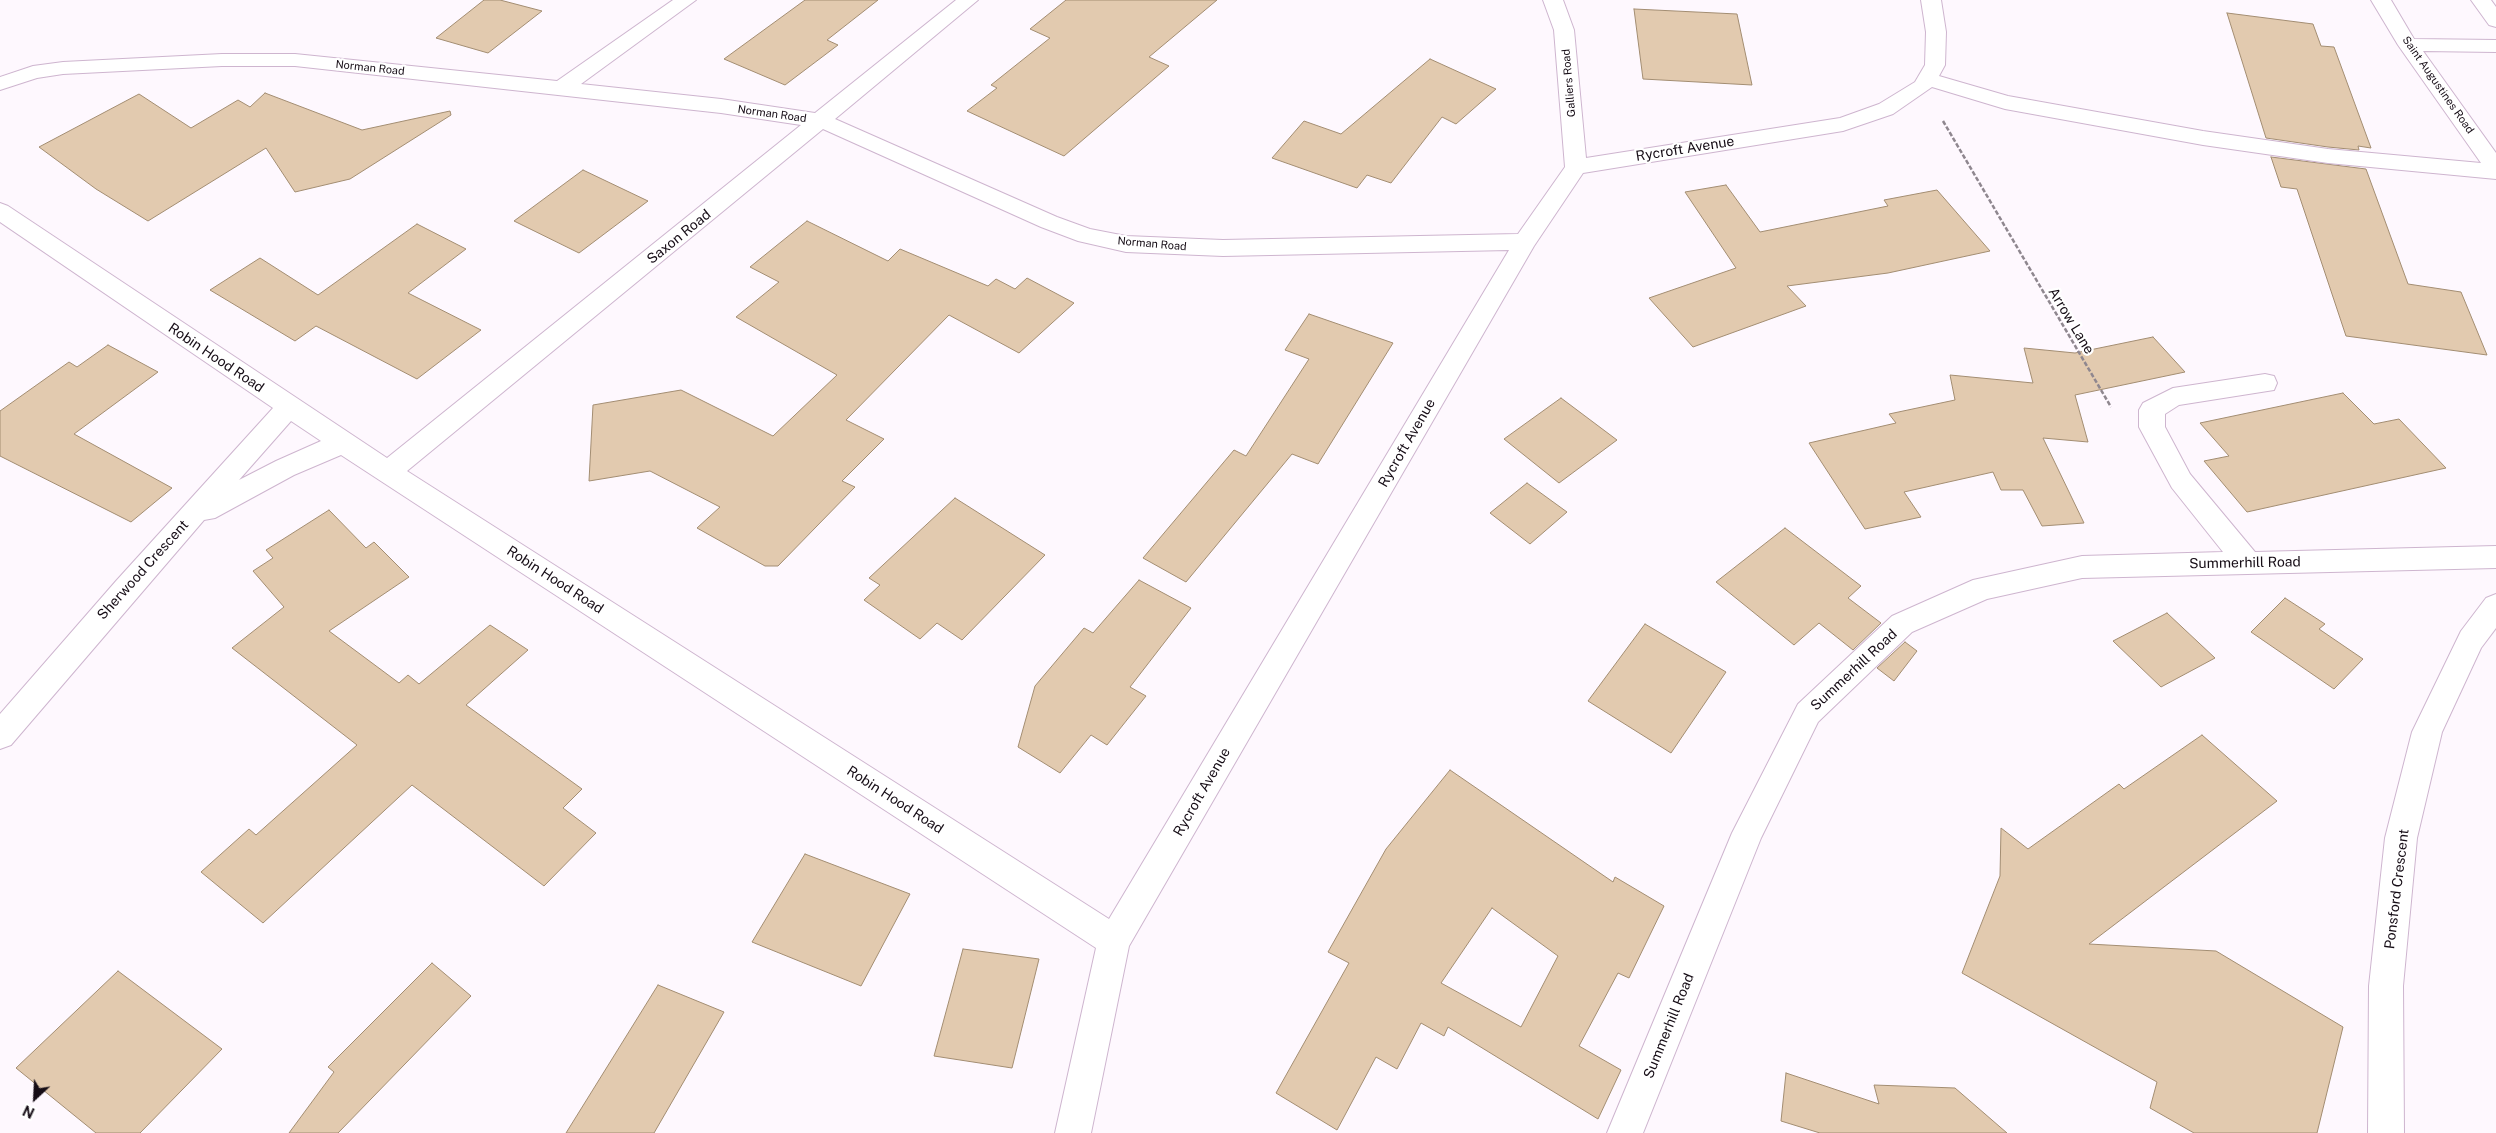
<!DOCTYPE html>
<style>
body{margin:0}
#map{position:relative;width:2496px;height:1133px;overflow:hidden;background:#fef8fe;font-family:"Public Sans",sans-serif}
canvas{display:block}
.north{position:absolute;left:10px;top:1073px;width:50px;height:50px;-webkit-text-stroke:4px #fff;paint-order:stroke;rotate:205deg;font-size:14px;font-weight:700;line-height:20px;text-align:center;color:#160d16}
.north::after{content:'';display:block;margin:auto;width:18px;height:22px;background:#160d16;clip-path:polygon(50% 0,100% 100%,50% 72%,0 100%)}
</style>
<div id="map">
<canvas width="2496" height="1133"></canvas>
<div class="north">N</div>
</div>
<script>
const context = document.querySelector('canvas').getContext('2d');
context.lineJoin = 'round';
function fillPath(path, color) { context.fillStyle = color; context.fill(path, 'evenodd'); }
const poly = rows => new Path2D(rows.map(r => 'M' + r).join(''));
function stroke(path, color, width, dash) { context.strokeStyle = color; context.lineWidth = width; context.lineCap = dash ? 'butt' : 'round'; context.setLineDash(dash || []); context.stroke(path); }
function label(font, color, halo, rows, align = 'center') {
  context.font = font + ' "Public Sans",sans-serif'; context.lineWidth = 4.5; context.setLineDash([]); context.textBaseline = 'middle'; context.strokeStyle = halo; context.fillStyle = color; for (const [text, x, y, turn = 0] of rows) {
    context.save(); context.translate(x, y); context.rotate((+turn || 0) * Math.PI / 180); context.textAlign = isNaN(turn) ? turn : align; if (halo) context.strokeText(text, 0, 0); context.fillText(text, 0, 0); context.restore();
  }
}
const building = poly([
 [484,0,500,0,542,11,488,53,436,38,484,0],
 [805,0,878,0,827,40,838,45,785,85,724,59,805,0],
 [1066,0,1217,0,1149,57,1169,66,1064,156,967,111,997,88,991,85,1050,38,1030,29,1066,0],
 [1634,9,1737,14,1752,85,1643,79,1634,9],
 [2227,13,2313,24,2321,46,2334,47,2371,148,2358,146,2359,150,2328,147,2266,138,2227,13],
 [1430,59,1496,89,1456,124,1442,117,1391,183,1367,175,1357,188,1272,158,1304,121,1341,134,1430,59],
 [265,93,362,130,450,111,451,115,350,179,295,192,266,148,148,221,96,189,39,147,139,94,191,128,238,100,250,107,265,93],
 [2271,157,2366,169,2408,284,2461,292,2487,355,2346,336,2297,189,2281,187,2271,157],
 [583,170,648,201,579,253,514,221,583,170],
 [1726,185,1760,232,1888,206,1884,200,1937,190,1990,251,1888,273,1787,286,1806,306,1693,347,1649,298,1736,268,1685,192,1726,185],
 [807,221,888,261,900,249,988,286,996,279,1015,289,1027,278,1074,303,1019,353,949,315,846,420,884,439,842,481,855,487,778,566,765,566,697,528,720,507,650,471,589,481,593,405,681,390,773,436,837,375,736,317,779,282,750,267,807,221],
 [417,224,466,249,408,293,481,330,417,379,316,326,295,341,210,290,260,258,318,295,417,224],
 [1309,314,1393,343,1318,464,1292,454,1186,582,1143,558,1234,450,1246,456,1309,359,1285,350,1309,314],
 [2153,337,2185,372,2075,395,2088,442,2043,438,2084,523,2042,526,2023,490,2001,490,1993,472,1904,492,1921,517,1865,529,1809,443,1896,423,1889,414,1955,400,1950,375,2033,383,2024,348,2075,353,2153,337],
 [108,345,158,372,74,434,172,488,131,522,0,456,0,411,69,362,77,367,108,345],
 [2343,393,2374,424,2399,419,2446,468,2247,512,2204,461,2229,456,2200,423,2343,393],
 [1561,398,1617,440,1559,483,1504,439,1561,398],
 [1527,483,1567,512,1530,544,1490,513,1527,483],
 [955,498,1045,555,962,640,937,623,920,639,864,600,880,585,869,578,955,498],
 [329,510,366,548,374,542,409,577,329,631,399,683,408,675,419,684,490,625,528,650,466,705,582,789,563,808,596,833,544,886,412,785,263,923,201,872,249,829,256,835,357,745,232,648,284,607,253,571,273,558,266,550,329,510],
 [1785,528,1861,586,1848,598,1881,623,1853,650,1819,623,1794,645,1716,582,1785,528],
 [1139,580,1191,608,1130,687,1146,696,1107,745,1091,735,1060,773,1018,747,1035,686,1084,628,1093,633,1139,580],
 [2285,598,2325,624,2319,629,2363,659,2334,689,2251,632,2285,598],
 [2167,613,2215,658,2161,687,2113,641,2167,613],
 [1645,624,1726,672,1671,753,1588,701,1645,624],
 [1905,642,1917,651,1894,681,1877,668,1905,642],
 [2202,735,2277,801,2089,944,2216,951,2343,1027,2317,1133,2194,1133,2150,1108,2157,1082,1962,973,2000,876,2001,828,2028,849,2119,784,2124,789,2202,735],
 [1450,770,1613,882,1615,877,1664,906,1629,978,1618,973,1579,1046,1621,1070,1598,1119,1448,1027,1444,1036,1421,1023,1397,1069,1376,1057,1337,1130,1276,1093,1349,963,1328,952,1386,849,1450,770],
 [1492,908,1558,956,1521,1027,1441,983,1492,908],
 [805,854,910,894,861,986,752,942,805,854],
 [963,949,1039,959,1012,1068,934,1056,963,949],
 [432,963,471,996,338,1133,289,1133,334,1072,328,1067,432,963],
 [118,971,222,1049,140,1133,96,1133,16,1068,118,971],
 [658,985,724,1012,654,1133,566,1133,658,985],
 [1786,1073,1879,1104,1874,1085,1955,1088,2007,1133,1820,1133,1781,1121,1786,1073]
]);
fillPath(building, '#e2caaf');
stroke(building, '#a38d72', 1);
const minor = poly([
 [673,0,696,0,581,84,721,99,815,113,956,0,978,0,835,119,1057,217,1090,229,1126,236,1223,240,1518,234,1565,167,1554,30,1543,0,1563,0,1574,30,1586,158,1840,118,1879,104,1915,82,1925,65,1926,32,1921,0,1941,0,1946,32,1945,65,1939,76,2008,96,2203,131,2328,149,2481,163,2398,45,2371,0,2391,0,2414,39,2496,40,2496,52,2423,51,2496,153,2496,179,2328,163,2203,145,2005,109,1932,87,1893,114,1843,131,1583,173,1534,246,1129,946,1091,1133,1055,1133,1096,948,341,455,294,475,215,518,204,520,11,745,0,749,0,714,116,581,273,408,0,222,0,203,8,206,387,458,801,125,721,113,295,66,222,66,63,74,37,78,0,90,0,77,33,66,63,62,222,54,295,54,557,81,673,0],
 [823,129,1041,227,1078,241,1126,252,1223,256,1509,250,1109,919,407,471,823,129],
 [291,421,321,441,276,461,239,480,291,421],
 [2471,0,2491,0,2496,7,2496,27,2489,25,2471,0],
 [2265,374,2274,376,2277,383,2274,390,2179,405,2165,414,2165,427,2190,474,2255,552,2496,546,2496,568,2082,578,1987,599,1912,632,1818,722,1761,838,1643,1133,1607,1133,1732,833,1798,704,1892,616,1973,580,2082,556,2223,552,2172,488,2139,427,2139,410,2143,403,2173,388,2265,374],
 [2496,594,2496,628,2481,648,2442,732,2417,838,2403,986,2404,1133,2368,1133,2369,986,2385,838,2412,732,2461,631,2486,598,2496,594]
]);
stroke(minor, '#ceb5cf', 2);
stroke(poly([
 [1943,121,2111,407]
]), '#8f878f', 2.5, [4.5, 2]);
fillPath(minor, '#fff');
label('11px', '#160d16', '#fff', [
 ["Norman Road",370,68,6],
 ["Galliers Road",1569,83,-95],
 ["Saint Augustines Road",2438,85,55],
 ["Norman Road",772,114,8],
 ["Norman Road",1152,244,5]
]);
label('14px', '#160d16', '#fff', [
 ["Rycroft Avenue",1685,149,-9],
 ["Saxon Road",679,237,-39],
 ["Arrow Lane",2071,321,59],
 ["Robin Hood Road",216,358,34],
 ["Rycroft Avenue",1407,443,-60],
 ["Summerhill Road",2245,563,-1],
 ["Sherwood Crescent",143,570,-48],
 ["Robin Hood Road",555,580,33],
 ["Summerhill Road",1854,670,-43],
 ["Rycroft Avenue",1202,792,-60],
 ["Robin Hood Road",895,800,33],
 ["Ponsford Crescent",2397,889,-83],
 ["Summerhill Road",1669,1026,-68]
]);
</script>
